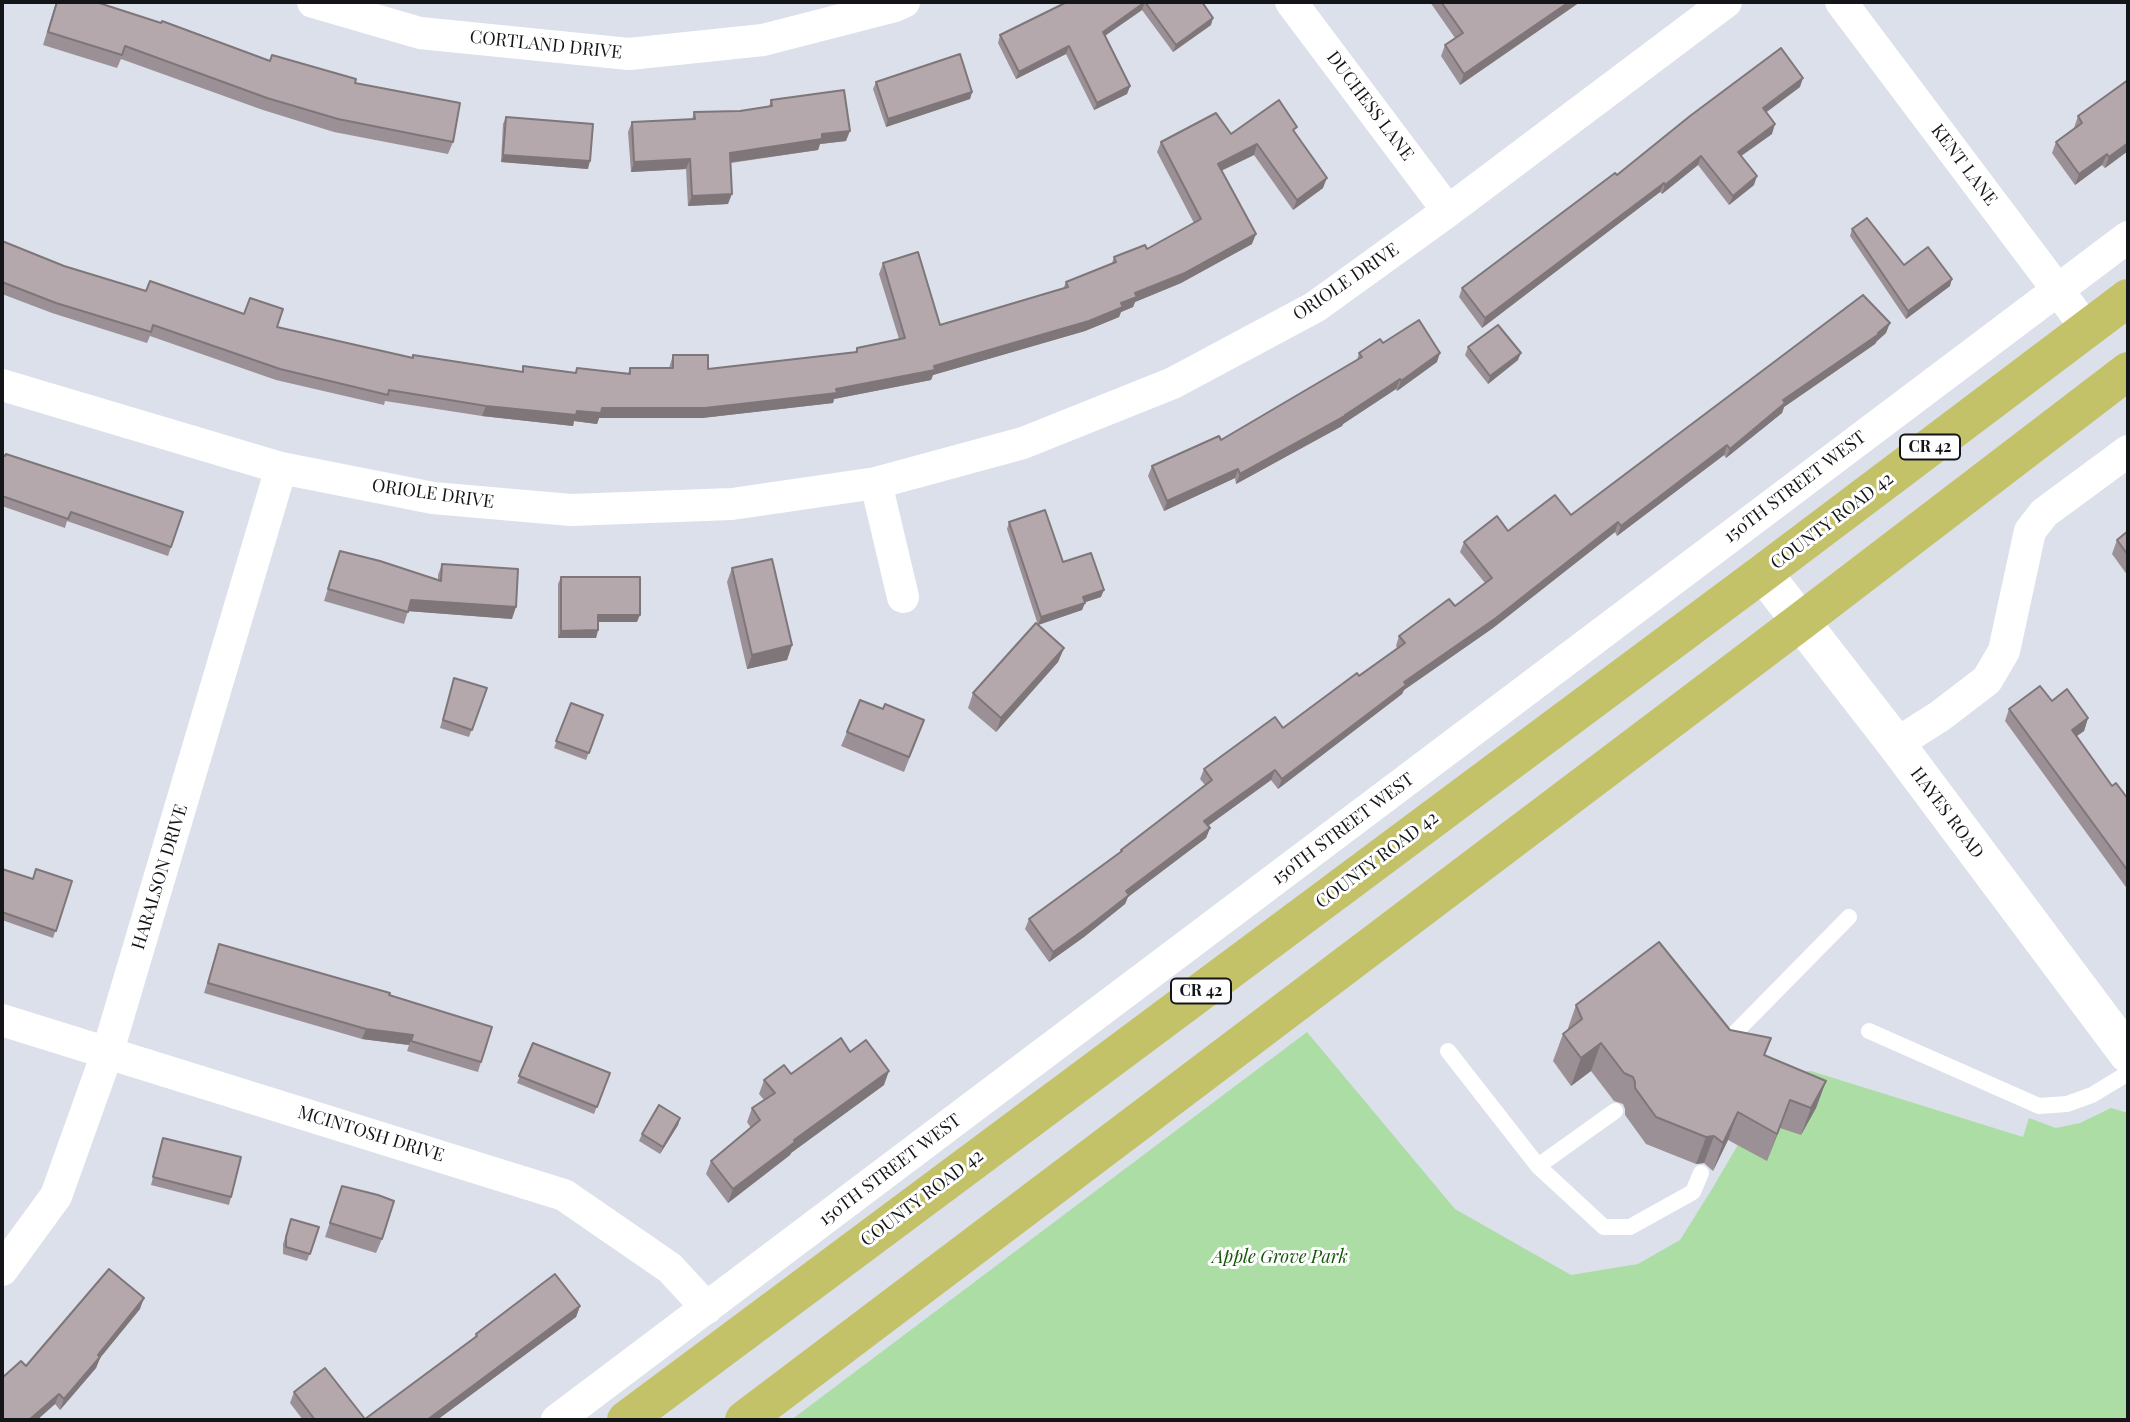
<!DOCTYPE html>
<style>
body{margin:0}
#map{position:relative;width:2130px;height:1422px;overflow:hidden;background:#dbe0eb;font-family:"Playfair Display",serif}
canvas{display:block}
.frame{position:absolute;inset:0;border:4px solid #131518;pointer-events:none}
</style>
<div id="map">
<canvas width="2130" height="1422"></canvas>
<div class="frame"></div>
</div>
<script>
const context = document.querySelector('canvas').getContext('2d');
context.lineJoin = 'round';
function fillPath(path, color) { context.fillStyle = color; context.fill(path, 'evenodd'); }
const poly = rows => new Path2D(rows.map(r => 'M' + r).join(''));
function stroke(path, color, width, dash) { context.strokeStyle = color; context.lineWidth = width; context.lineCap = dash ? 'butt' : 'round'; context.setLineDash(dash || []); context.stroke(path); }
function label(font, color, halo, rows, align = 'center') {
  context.font = font + ' "Playfair Display",serif'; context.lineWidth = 6; context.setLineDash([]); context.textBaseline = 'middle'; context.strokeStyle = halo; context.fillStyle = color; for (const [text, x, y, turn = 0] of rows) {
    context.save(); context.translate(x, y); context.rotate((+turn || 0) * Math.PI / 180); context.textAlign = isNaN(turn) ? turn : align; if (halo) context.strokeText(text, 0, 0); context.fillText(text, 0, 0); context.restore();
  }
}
fillPath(poly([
 [1307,1032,1455,1209,1571,1275,1638,1264,1680,1240,1712,1189,1780,1073,1811,1071,2023,1137,2029,1118,2056,1128,2080,1123,2111,1108,2128,1113,2128,1420,791,1420]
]), '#acdda5');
stroke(poly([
 [1869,1031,2039,1106,2067,1104,2092,1095,2128,1073],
 [1726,1042,1849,917],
 [1448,1051,1538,1166,1615,1111],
 [1538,1166,1604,1227,1630,1227,1693,1192,1701,1173]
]), '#fff', 16);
stroke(poly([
 [313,2,420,33,629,54,763,40,895,6,904,2],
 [1291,2,1448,211],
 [1841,2,2087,329],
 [2,385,281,468,433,498,571,510,732,504,876,483,1023,443,1173,383,1315,307,1448,211,1726,2],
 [876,483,903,597],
 [1896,744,1940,716,1987,680,2004,651,2030,531,2044,513,2128,451],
 [2,1020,564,1195,670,1268,707,1308],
 [2,1270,56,1196,108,1051,281,468],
 [557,1420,2128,237]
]), '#fff', 32);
stroke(poly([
 [1763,573,1896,744,2128,1054]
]), '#fff', 38);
stroke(poly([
 [626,1420,1763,573,2128,298],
 [744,1420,1800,622,2128,371]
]), '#c4c268', 38);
fillPath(poly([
 [56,2,96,2,270,61,355,83,453,142,448,154,334,132,263,110,121,59,117,68,43,45],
 [1067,2,1202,2,1211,25,1173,52,1142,10,1105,36,1130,86,1127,94,1094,110,1066,54,1016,79,998,43,1000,35],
 [1430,2,1580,2,1460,85,1441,56,1445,45,1455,38],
 [2128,75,2128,151,2105,168,2102,165,2075,185,2052,153,2056,142,2074,128,2078,116,2126,81],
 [876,82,972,92,970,99,886,127,873,89],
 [1800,87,1766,112,1772,134,1741,156,1754,185,1729,205,1698,165,1662,194,1660,192,1482,328,1459,297,1462,288,1617,175],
 [771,100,846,141,820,144,818,150,731,163,728,204,688,206,686,169,631,172,628,132,632,122,692,119,694,112,740,111,769,106],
 [506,117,588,169,501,162,503,124],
 [1295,133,1323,188,1293,210,1254,155,1221,171,1252,244,1181,283,1135,302,1133,307,1121,312,1119,317,1085,331,933,375,931,380,834,399,833,403,702,418,599,418,597,424,574,421,573,426,482,416,385,401,384,405,276,380,150,336,147,343,52,313,2,294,2,241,64,266,146,291,277,327,412,358,522,372,523,366,575,373,577,368,628,373,630,368,669,368,673,355,708,369,855,352,857,348,899,339,879,274,883,263,940,325,1063,289,1066,282,1112,263,1114,257,1147,249,1194,223,1157,152,1161,142,1231,134],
 [1852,229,1904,265,1950,286,1906,319,1850,236],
 [1886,333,1877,341,1875,344,1784,407,1782,413,1726,458,1724,455,1617,536,1615,532,1493,628,1404,690,1402,694,1278,789,1271,780,1208,825,1210,828,1206,838,1128,897,1125,904,1084,937,1049,962,1025,929,1029,919,1120,853,1121,850,1205,785,1200,779,1204,769,1283,728,1397,648,1396,646,1399,636,1455,606,1485,583,1460,552,1464,542,1571,515],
 [1383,343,1437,362,1397,391,1396,389,1343,424,1342,426,1236,484,1235,478,1164,511,1148,476,1152,466,1221,440,1357,360,1359,353],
 [1468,347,1518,360,1488,384,1465,355],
 [2,455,183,512,168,556,67,521,65,528,2,506],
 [1009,522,1063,562,1101,597,1085,602,1082,610,1038,625,1007,529],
 [2128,531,2128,576,2112,554,2117,540],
 [340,551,438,580,438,575,442,564,512,619,408,611,404,624,324,601],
 [732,568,792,645,787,660,747,669,727,582],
 [561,577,637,622,598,622,598,630,596,638,558,638,558,584],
 [1064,648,1058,662,996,732,968,708,973,693],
 [454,678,487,688,469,737,440,728],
 [2052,701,2088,718,2084,731,2077,736,2112,786,2128,799,2128,890,2005,721,2009,709],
 [571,703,603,715,586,760,554,748],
 [847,732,919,734,904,772,841,746],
 [2,869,33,879,72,881,53,938,2,920],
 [219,944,389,995,481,1062,478,1072,407,1051,409,1045,362,1039,204,993],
 [1576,1005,1730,1030,1764,1055,1826,1081,1816,1108,1801,1135,1780,1128,1767,1161,1728,1140,1713,1171,1704,1163,1696,1164,1646,1144,1625,1115,1625,1109,1623,1104,1614,1101,1591,1071,1571,1086,1553,1061,1563,1034,1567,1031],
 [533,1043,610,1073,594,1114,517,1083],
 [850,1052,884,1085,791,1153,790,1155,728,1203,706,1174,711,1161,751,1128,747,1122,752,1108,764,1100,759,1094,764,1080,791,1074],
 [680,1118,678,1125,660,1154,639,1141,642,1134],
 [163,1138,231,1197,229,1205,151,1185],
 [342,1186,382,1239,376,1253,325,1237],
 [291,1219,319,1227,307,1261,283,1254,283,1244],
 [580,1306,576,1317,437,1420,303,1420,290,1403,294,1392,365,1419,475,1338,476,1334],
 [140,1309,100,1358,96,1368,60,1410,55,1404,37,1420,2,1420,26,1366]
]), '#9b9095');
fillPath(poly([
 [1145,2,1142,10,1100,39,1103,32],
 [1569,2,1580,2,1460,85,1464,74],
 [1213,18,1211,25,1173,52,1176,45],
 [1069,46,1066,54,1016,79,1019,72],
 [1803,78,1800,87,1760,117,1763,108],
 [1130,86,1127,94,1094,110,1097,103],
 [972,92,970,99,886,127,888,119],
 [1775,124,1772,134,1734,161,1738,152],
 [850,131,846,141,820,144,818,150,726,163,730,153,822,134],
 [2128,143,2128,151,2105,168,2109,157],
 [1257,144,1254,155,1214,174,1218,164],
 [2107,154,2102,165,2075,185,2079,174],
 [503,155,590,161,588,169,501,162],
 [1701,156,1698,165,1662,194,1665,185],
 [690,159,686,169,631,172,634,162],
 [1757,176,1754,185,1729,205,1733,196],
 [1327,178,1323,188,1293,210,1297,200],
 [1664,183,1660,192,1482,328,1485,318],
 [732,194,728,204,688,206,692,196],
 [1256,234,1252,244,1181,283,1135,302,1133,307,1121,312,1119,317,1085,331,933,375,931,380,834,399,833,403,702,418,599,418,597,424,574,421,573,426,482,416,486,406,602,408,836,389,934,366,1121,303,1135,293],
 [1952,279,1950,286,1906,319,1908,311],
 [1890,323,1886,333,1877,341,1875,344,1784,407,1782,413,1726,458,1730,449,1783,400],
 [1440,353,1437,362,1397,391,1401,381],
 [1521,353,1518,360,1488,384,1490,376],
 [1400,379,1396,389,1343,424,1342,426,1236,484,1240,474,1345,415],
 [1727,445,1724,455,1617,536,1621,526],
 [1238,469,1235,478,1164,511,1167,501],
 [1618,522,1615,532,1493,628,1404,690,1402,694,1278,789,1282,779,1404,682],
 [1104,590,1101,597,1080,604,1083,597],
 [411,600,516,607,512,619,407,611],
 [1085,603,1082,610,1038,625,1041,617],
 [598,615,640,615,637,622,595,622],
 [598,630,596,638,558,638,561,631],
 [792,645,787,660,747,669,752,655],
 [1064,648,1058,662,996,732,1001,718],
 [2088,718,2084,731,2068,742,2072,730],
 [1275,770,1271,780,1201,831,1204,821],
 [1210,828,1206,838,1128,897,1125,904,1084,937,1049,962,1053,952,1126,891],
 [366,1029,413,1035,409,1045,362,1039],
 [1601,1043,1591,1071,1571,1086,1581,1058],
 [889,1071,884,1085,791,1153,790,1155,728,1203,733,1189,794,1140],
 [1826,1081,1816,1108,1801,1135,1811,1108],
 [1790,1100,1780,1128,1767,1161,1777,1134],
 [1738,1112,1728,1140,1713,1171,1723,1143],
 [680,1118,678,1125,660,1154,663,1147],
 [1714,1136,1704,1163,1696,1164,1706,1137],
 [144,1298,140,1309,100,1358,96,1368,60,1410,64,1399],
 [580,1306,576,1317,437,1420,427,1420],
 [59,1394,55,1404,37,1420,29,1420]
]), '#7e7679');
const building = poly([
 [57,2,96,2,161,23,162,21,270,61,272,55,356,79,355,83,460,103,453,142,338,119,267,98,125,46,122,55,48,32,57,2],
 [1067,2,1202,2,1213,18,1176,45,1145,2,1103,32,1130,86,1097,103,1069,46,1019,72,1000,35,1067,2],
 [1441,2,1569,2,1464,74,1445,45,1463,33,1441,2],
 [1781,48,1803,78,1763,108,1775,124,1738,152,1757,176,1733,196,1701,156,1665,185,1664,183,1485,318,1462,288,1615,173,1617,175,1690,116,1781,48],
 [960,54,972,92,888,119,876,82,960,54],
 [2128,80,2128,143,2109,157,2107,154,2079,174,2056,142,2082,123,2078,116,2128,80],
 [844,90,850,131,822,134,822,139,730,153,732,194,692,196,690,159,634,162,632,122,695,119,694,112,740,111,772,106,771,100,844,90],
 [1279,100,1297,127,1293,130,1327,178,1297,200,1257,144,1218,164,1256,234,1185,273,1135,293,1137,297,1121,303,1123,307,1089,321,934,366,935,370,836,389,837,393,705,408,602,408,601,413,577,411,576,415,486,406,389,390,388,395,280,369,153,325,151,332,56,303,2,282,2,241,64,266,146,291,150,281,244,314,250,298,283,309,277,327,413,358,413,355,523,372,523,366,576,373,577,368,630,374,630,368,673,368,673,355,708,355,708,369,857,352,857,348,905,338,883,263,918,252,940,325,1068,287,1066,282,1116,262,1114,257,1145,245,1147,249,1201,219,1161,142,1216,113,1231,134,1279,100],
 [506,117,593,124,590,161,503,155,506,117],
 [1867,218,1904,265,1928,247,1952,279,1908,311,1852,229,1867,218],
 [1863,295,1890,323,1878,333,1879,334,1783,400,1785,403,1730,449,1727,445,1621,526,1618,522,1496,618,1404,682,1406,685,1282,779,1275,770,1204,821,1210,828,1126,891,1129,895,1088,927,1053,952,1029,919,1122,851,1121,850,1212,780,1204,769,1275,717,1283,728,1357,673,1359,676,1405,643,1399,636,1449,599,1455,606,1492,578,1464,542,1497,516,1508,531,1555,495,1571,515,1863,295],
 [1419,320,1440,353,1401,381,1400,379,1345,415,1345,416,1240,474,1238,469,1167,501,1152,466,1219,436,1221,440,1362,357,1359,353,1380,339,1383,343,1419,320],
 [1498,325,1521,353,1490,376,1468,347,1498,325],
 [6,454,183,512,171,547,71,512,68,519,2,496,2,455,5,456,6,454],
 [1045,510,1063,562,1091,553,1104,590,1083,597,1085,603,1041,617,1009,522,1045,510],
 [2128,531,2128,555,2117,540,2128,531],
 [340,551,380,561,441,581,442,564,518,569,516,607,411,600,408,612,328,589,340,551],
 [772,559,792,645,752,655,732,568,772,559],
 [561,577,640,577,640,615,598,615,598,630,561,631,561,577],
 [1036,623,1064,648,1001,718,973,693,1036,623],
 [454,678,487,688,472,730,443,720,454,678],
 [2040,686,2052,701,2067,689,2088,718,2072,730,2112,786,2116,783,2128,799,2128,871,2009,709,2040,686],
 [860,700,883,709,885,704,924,720,909,757,847,732,860,700],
 [571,703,603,715,589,753,556,741,571,703],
 [2,869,33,879,36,869,72,881,56,931,2,912,2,869],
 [1659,942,1730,1030,1771,1038,1764,1055,1826,1081,1811,1108,1790,1100,1777,1134,1738,1112,1723,1143,1714,1136,1706,1137,1656,1117,1635,1088,1635,1082,1633,1077,1624,1073,1601,1043,1581,1058,1563,1034,1582,1019,1576,1005,1659,942],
 [219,944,390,993,389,995,492,1027,481,1062,411,1041,413,1035,366,1029,208,983,219,944],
 [841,1038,850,1052,866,1040,889,1071,794,1140,795,1142,733,1189,711,1161,760,1120,752,1108,775,1093,764,1080,784,1065,791,1074,841,1038],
 [533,1043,610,1073,597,1107,519,1076,533,1043],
 [659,1105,680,1118,663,1147,642,1134,659,1105],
 [163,1138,241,1157,231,1197,153,1177,163,1138],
 [342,1186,378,1195,394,1201,382,1239,330,1223,342,1186],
 [291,1219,319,1227,310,1254,286,1247,286,1237,291,1219],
 [109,1269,144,1298,98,1355,100,1357,64,1399,59,1394,29,1420,2,1420,2,1378,21,1361,26,1366,109,1269],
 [555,1274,580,1306,427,1420,315,1420,294,1392,325,1368,365,1419,477,1336,476,1334,555,1274]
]);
fillPath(building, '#b4a8ad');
stroke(building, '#7e7679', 2);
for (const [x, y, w] of [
 [1930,447,60],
 [1201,991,60]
]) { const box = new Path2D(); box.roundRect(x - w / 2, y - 12.5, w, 25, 5); context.fillStyle = '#fff'; context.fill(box); stroke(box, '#131518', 2); }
label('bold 16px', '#131518', null, [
 ["CR 42",1930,447],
 ["CR 42",1201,991]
]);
label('18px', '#131518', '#fff', [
 ["CORTLAND DRIVE",546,45,6],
 ["DUCHESS LANE",1370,106,53],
 ["KENT LANE",1964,165,53],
 ["ORIOLE DRIVE",1346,282,-34],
 ["150TH STREET WEST",1795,487,-37],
 ["ORIOLE DRIVE",433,494,8],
 ["COUNTY ROAD 42",1832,521,-37],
 ["HAYES ROAD",1947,813,53],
 ["150TH STREET WEST",1343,829,-37],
 ["COUNTY ROAD 42",1377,860,-37],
 ["HARALSON DRIVE",160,877,-73],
 ["MCINTOSH DRIVE",371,1134,17],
 ["150TH STREET WEST",890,1170,-37],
 ["COUNTY ROAD 42",922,1198,-37]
]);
label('italic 18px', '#15560a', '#fff', [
 ["Apple Grove Park",1280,1257]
]);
</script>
